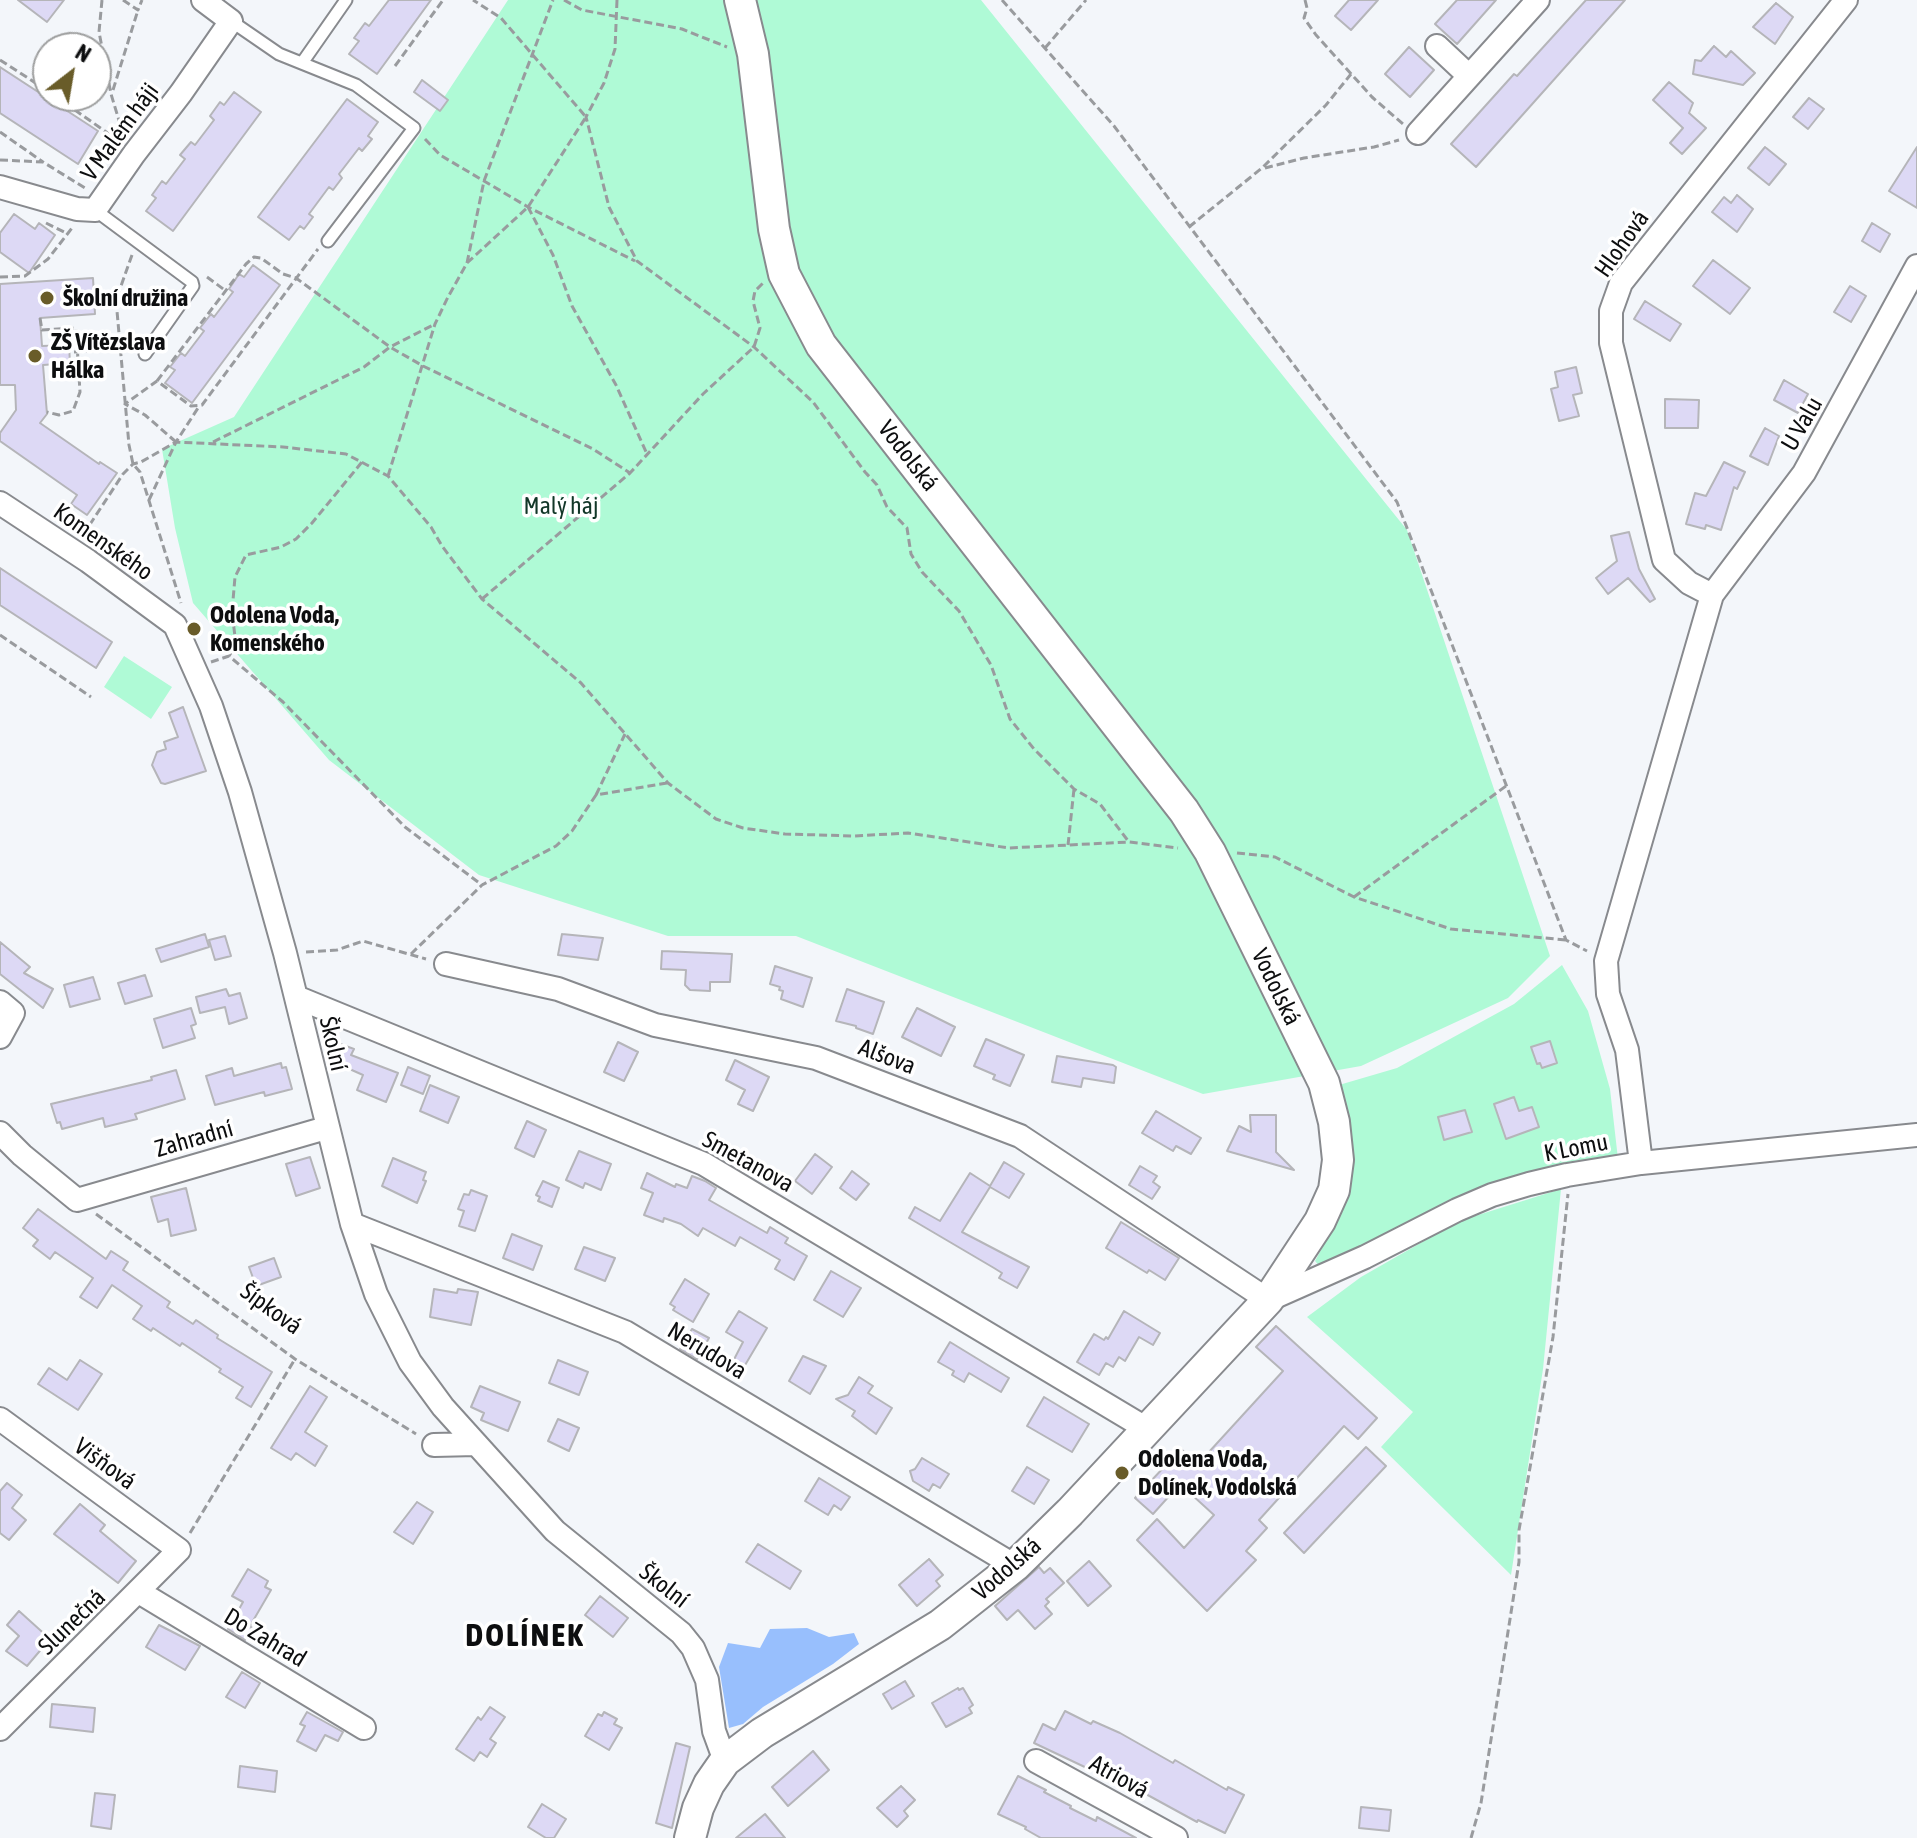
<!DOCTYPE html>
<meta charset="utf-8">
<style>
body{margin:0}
#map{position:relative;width:1917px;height:1838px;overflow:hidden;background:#f3f6fa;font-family:"Asap Condensed",sans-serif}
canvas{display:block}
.north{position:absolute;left:32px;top:32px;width:80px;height:80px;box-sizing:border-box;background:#fff;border:2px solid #9e9f9f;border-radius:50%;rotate:31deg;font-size:22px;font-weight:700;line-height:32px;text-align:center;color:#0d0e0f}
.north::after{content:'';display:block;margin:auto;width:28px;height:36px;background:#695c29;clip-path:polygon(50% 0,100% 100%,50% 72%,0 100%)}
</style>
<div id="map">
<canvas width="1917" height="1838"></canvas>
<div class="north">N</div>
</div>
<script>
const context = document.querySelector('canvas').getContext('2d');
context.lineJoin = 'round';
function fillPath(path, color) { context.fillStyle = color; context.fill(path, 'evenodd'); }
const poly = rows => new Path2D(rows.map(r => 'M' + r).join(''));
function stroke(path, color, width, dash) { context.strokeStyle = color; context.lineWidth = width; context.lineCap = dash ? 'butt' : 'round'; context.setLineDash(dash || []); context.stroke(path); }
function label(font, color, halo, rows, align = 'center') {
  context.font = font + ' "Asap Condensed",sans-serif'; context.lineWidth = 7; context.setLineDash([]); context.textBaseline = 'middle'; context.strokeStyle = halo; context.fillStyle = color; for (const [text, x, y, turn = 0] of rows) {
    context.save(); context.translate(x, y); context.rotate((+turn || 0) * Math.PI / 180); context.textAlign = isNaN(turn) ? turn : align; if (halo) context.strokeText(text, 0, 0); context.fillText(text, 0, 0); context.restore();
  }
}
fillPath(poly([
 [508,0,981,0,1407,530,1550,956,1508,998,1361,1066,1203,1094,796,936,668,936,479,875,329,760,193,603,175,528,162,449,234,417],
 [124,656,172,687,151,719,104,687],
 [1562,965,1588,1011,1610,1089,1618,1159,1504,1179,1416,1218,1322,1269,1315,1261,1340,1215,1352,1161,1349,1121,1339,1085,1397,1068,1514,1004],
 [1561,1189,1543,1369,1511,1575,1381,1447,1413,1412,1307,1317,1361,1277,1459,1221]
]), '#affad6');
fillPath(poly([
 [807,1628,829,1637,854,1633,859,1644,833,1664,763,1707,743,1724,729,1728,719,1667,728,1643,760,1648,770,1629]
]), '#98bffd');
const building = poly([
 [18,0,64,0,47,22,18,0],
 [389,0,431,0,377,74,349,54,359,41,354,38,365,23,369,26,389,0],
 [1349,0,1378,0,1351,30,1335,16,1349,0],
 [1457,0,1496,0,1457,44,1435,24,1457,0],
 [1586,0,1625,0,1476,167,1451,144,1514,74,1517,76,1586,0],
 [1776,3,1793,17,1775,44,1753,27,1776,3],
 [1714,46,1726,57,1731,51,1755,73,1743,85,1693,74,1695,60,1701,61,1714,46],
 [1409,47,1434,70,1410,97,1385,74,1409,47],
 [0,67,98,131,78,164,0,113,0,67],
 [422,80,448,100,440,111,414,92,422,80],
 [1669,82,1693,103,1689,113,1706,128,1682,154,1670,143,1683,128,1653,100,1669,82],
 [234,92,261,112,173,231,146,211,156,198,152,195,162,181,166,184,185,159,180,155,191,142,195,145,214,120,210,116,220,102,224,105,234,92],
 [1809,98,1824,109,1808,129,1793,117,1809,98],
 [347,99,378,122,368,136,372,139,362,151,359,148,339,174,342,178,333,190,329,187,309,214,313,217,304,229,300,226,289,240,258,217,347,99],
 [1765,147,1786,164,1769,185,1748,168,1765,147],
 [1917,147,1917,208,1889,191,1917,147],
 [1737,195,1753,209,1737,232,1712,212,1724,197,1731,203,1737,195],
 [14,214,35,229,39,223,55,235,29,273,0,252,0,233,14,214],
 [1872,223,1890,234,1880,252,1862,241,1872,223],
 [1713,260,1750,288,1730,314,1693,286,1713,260],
 [253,265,280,285,192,403,165,383,175,370,170,367,181,353,185,356,204,331,200,328,211,314,214,317,233,292,229,289,239,274,244,277,253,265],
 [93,278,95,314,40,318,42,346,69,345,70,363,43,365,47,414,40,423,99,464,100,462,117,473,87,515,71,504,77,495,0,441,0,433,16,410,15,385,0,385,0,284,93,278],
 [1850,286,1866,296,1851,322,1834,312,1850,286],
 [1645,301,1681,324,1670,341,1634,319,1645,301],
 [1576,367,1582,393,1573,395,1579,416,1559,421,1551,389,1558,387,1555,372,1576,367],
 [1784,380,1808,394,1798,413,1774,400,1784,380],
 [1665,399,1699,400,1698,428,1665,428,1665,399],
 [1765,428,1779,436,1768,465,1750,456,1765,428],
 [1724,462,1745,472,1737,489,1734,487,1721,530,1706,525,1705,529,1686,524,1695,493,1706,496,1724,462],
 [1629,532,1639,569,1655,599,1650,602,1628,578,1608,594,1596,578,1617,561,1611,536,1629,532],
 [0,568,112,642,96,668,0,605,0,568],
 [183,707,206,771,165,784,161,783,152,765,157,752,166,749,164,742,178,737,169,713,183,707],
 [205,934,209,947,161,962,156,949,205,934],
 [562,934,603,938,598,960,558,955,562,934],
 [225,936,231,956,215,960,209,940,225,936],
 [0,942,30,967,24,973,53,989,43,1008,0,974,0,942],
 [662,951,732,954,730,982,710,982,710,991,690,990,685,985,686,970,661,969,662,951],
 [775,966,812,978,803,1007,781,999,783,991,779,990,780,987,770,984,775,966],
 [145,975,152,996,125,1004,118,983,145,975],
 [93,977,100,999,70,1007,64,985,93,977],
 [226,989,229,996,240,993,247,1018,229,1024,225,1007,200,1013,196,997,226,989],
 [847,989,884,1002,873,1034,856,1028,856,1026,836,1021,847,989],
 [191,1008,196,1024,191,1026,195,1038,163,1048,154,1019,191,1008],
 [917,1008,955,1027,941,1056,902,1037,917,1008],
 [986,1039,1024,1055,1010,1086,993,1079,995,1075,974,1066,986,1039],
 [1550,1041,1557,1063,1542,1068,1540,1063,1537,1064,1531,1047,1550,1041],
 [335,1042,354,1049,351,1055,398,1073,386,1102,357,1090,363,1075,327,1059,335,1042],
 [618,1042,638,1052,624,1081,604,1072,618,1042],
 [1057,1056,1113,1065,1116,1067,1114,1083,1083,1078,1081,1087,1052,1082,1057,1056],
 [735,1060,769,1077,753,1111,738,1104,745,1090,726,1080,735,1060],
 [281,1063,282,1068,286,1067,292,1089,265,1096,264,1092,215,1105,206,1076,232,1068,234,1076,281,1063],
 [408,1067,430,1076,423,1094,401,1085,408,1067],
 [176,1070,185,1099,135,1114,137,1119,105,1127,103,1118,62,1129,60,1122,57,1123,51,1104,152,1080,151,1077,176,1070],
 [430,1085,459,1097,448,1123,420,1111,430,1085],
 [1514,1097,1519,1111,1532,1107,1539,1127,1506,1139,1494,1104,1514,1097],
 [1465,1110,1472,1132,1444,1140,1438,1117,1465,1110],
 [1156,1111,1201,1138,1191,1154,1176,1146,1173,1151,1142,1133,1156,1111],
 [1250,1115,1276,1115,1276,1152,1294,1170,1227,1151,1239,1126,1251,1132,1250,1115],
 [527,1121,546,1130,534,1157,515,1148,527,1121],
 [579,1151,611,1164,601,1190,585,1183,583,1188,566,1180,579,1151],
 [815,1154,832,1167,812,1194,795,1181,815,1154],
 [310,1157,320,1188,296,1196,286,1164,310,1157],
 [393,1158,426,1172,423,1180,426,1181,417,1203,382,1186,393,1158],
 [1004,1162,1024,1174,1009,1198,990,1187,962,1232,1029,1267,1017,1288,999,1278,1002,1273,994,1268,909,1218,915,1207,940,1221,970,1173,990,1186,1004,1162],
 [1140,1166,1157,1176,1153,1182,1160,1187,1152,1199,1129,1185,1140,1166],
 [852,1171,869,1184,856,1200,840,1188,852,1171],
 [647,1173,675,1187,676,1184,687,1188,692,1176,705,1181,716,1188,709,1200,767,1233,770,1227,788,1238,785,1243,807,1256,794,1280,775,1269,780,1260,740,1237,735,1246,703,1228,698,1236,681,1224,664,1218,663,1222,644,1215,653,1193,641,1188,647,1173],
 [543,1181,559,1188,552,1207,538,1201,540,1197,536,1195,543,1181],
 [186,1188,196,1230,171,1236,168,1219,158,1222,151,1197,186,1188],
 [471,1190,487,1196,475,1231,459,1226,464,1211,458,1209,464,1194,469,1195,471,1190],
 [38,1209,106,1259,111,1251,128,1262,123,1270,170,1302,167,1307,193,1324,196,1320,218,1335,217,1338,272,1372,251,1407,236,1398,243,1387,219,1372,221,1369,182,1343,180,1346,153,1328,151,1331,133,1319,142,1306,112,1285,97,1308,80,1297,93,1278,55,1252,50,1259,33,1246,38,1240,23,1228,38,1209],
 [1121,1222,1179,1258,1165,1280,1149,1270,1147,1273,1106,1248,1121,1222],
 [512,1234,542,1246,533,1270,503,1258,512,1234],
 [584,1247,615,1258,605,1281,575,1269,584,1247],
 [274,1258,281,1277,256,1286,249,1267,274,1258],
 [831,1271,861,1288,843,1317,814,1300,831,1271],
 [685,1279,709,1294,693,1322,673,1310,675,1307,670,1304,685,1279],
 [434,1289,457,1293,458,1289,478,1292,471,1325,430,1317,434,1289],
 [739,1311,767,1328,738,1377,728,1371,743,1342,726,1332,739,1311],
 [1124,1311,1160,1333,1153,1345,1139,1337,1125,1361,1119,1357,1113,1367,1106,1363,1099,1375,1077,1362,1094,1334,1104,1340,1106,1337,1108,1339,1124,1311],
 [1276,1326,1377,1418,1358,1439,1344,1426,1259,1520,1267,1528,1246,1551,1256,1560,1207,1611,1137,1540,1157,1519,1184,1548,1214,1515,1180,1484,1153,1514,1135,1498,1181,1449,1198,1464,1283,1371,1256,1347,1276,1326],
 [692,1329,709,1338,697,1359,680,1349,692,1329],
 [950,1342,1009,1378,1001,1392,969,1373,964,1382,952,1375,954,1371,938,1362,950,1342],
 [803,1356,826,1366,810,1394,789,1381,803,1356],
 [80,1360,102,1374,78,1410,38,1384,49,1368,67,1380,80,1360],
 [558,1360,588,1372,579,1395,549,1383,558,1360],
 [859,1377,873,1386,868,1393,892,1408,876,1434,852,1416,855,1411,836,1399,848,1395,859,1377],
 [310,1386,327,1397,305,1432,327,1446,315,1466,296,1453,291,1460,271,1448,310,1386],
 [480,1386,520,1402,508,1431,481,1420,484,1413,471,1407,480,1386],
 [1044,1397,1089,1424,1072,1452,1027,1426,1044,1397],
 [558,1419,579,1428,569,1451,548,1441,558,1419],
 [1366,1447,1386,1466,1304,1553,1284,1533,1366,1447],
 [922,1458,949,1474,940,1488,933,1484,929,1491,913,1481,910,1471,915,1469,922,1458],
 [1027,1467,1049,1480,1034,1504,1012,1491,1027,1467],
 [819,1478,850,1497,841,1510,834,1505,828,1515,805,1501,819,1478],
 [7,1483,22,1495,12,1508,26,1520,9,1540,0,1533,0,1491,7,1483],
 [417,1502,433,1512,413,1544,394,1532,417,1502],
 [80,1504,105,1525,100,1531,136,1561,118,1583,54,1534,80,1504],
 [758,1544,801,1571,790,1589,746,1562,758,1544],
 [929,1559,943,1575,936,1581,940,1586,917,1606,899,1585,929,1559],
 [1089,1561,1111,1586,1088,1606,1067,1581,1089,1561],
 [1039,1567,1044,1573,1050,1568,1064,1583,1046,1599,1049,1602,1045,1606,1052,1614,1035,1629,1018,1610,1007,1620,995,1606,1039,1567],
 [248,1569,268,1581,265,1587,271,1590,250,1626,252,1628,245,1640,228,1629,243,1602,232,1596,248,1569],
 [600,1596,628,1618,613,1637,585,1615,600,1596],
 [19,1611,50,1639,27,1666,6,1651,19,1636,7,1625,19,1611],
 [159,1625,200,1646,185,1670,146,1647,159,1625],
 [242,1672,260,1683,245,1708,226,1697,242,1672],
 [905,1681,914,1696,892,1709,883,1694,905,1681],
 [958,1688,959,1690,963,1688,966,1693,973,1705,969,1708,972,1713,946,1727,932,1703,958,1688],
 [52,1704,95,1708,93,1732,50,1727,52,1704],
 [490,1707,505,1717,490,1739,496,1743,487,1757,480,1752,474,1761,456,1749,478,1717,481,1720,490,1707],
 [1065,1711,1091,1724,1093,1721,1120,1733,1173,1763,1175,1760,1227,1790,1228,1787,1244,1795,1225,1833,1198,1820,1197,1822,1144,1793,1143,1796,1091,1765,1089,1769,1034,1743,1043,1724,1055,1730,1065,1711],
 [307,1712,343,1732,338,1741,325,1735,316,1751,297,1741,305,1726,300,1724,307,1712],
 [604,1712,617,1719,614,1724,622,1728,609,1750,585,1736,598,1714,602,1716,604,1712],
 [676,1743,690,1747,672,1828,656,1823,676,1743],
 [813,1751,829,1770,788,1806,772,1787,813,1751],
 [240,1766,277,1771,275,1792,238,1787,240,1766],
 [1018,1776,1046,1790,1044,1792,1071,1806,1070,1808,1096,1821,1097,1817,1136,1838,1041,1838,1025,1829,1026,1827,998,1814,1018,1776],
 [901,1786,915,1800,904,1811,908,1816,897,1827,877,1808,901,1786],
 [95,1793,115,1795,111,1829,91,1826,95,1793],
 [542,1804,566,1819,554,1838,546,1838,528,1827,542,1804],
 [1361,1807,1391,1810,1389,1831,1359,1828,1361,1807],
 [765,1814,785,1838,736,1838,765,1814]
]);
fillPath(building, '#ddd9f5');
stroke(building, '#b5b5b9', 2);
const lane = poly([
 [231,21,279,54,356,85,414,128,328,241],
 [302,63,346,0],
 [95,210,192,282,193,286,145,354]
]);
const street = poly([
 [1437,46,1469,76],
 [1418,133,1538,0],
 [0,187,77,209,95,210,134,154,181,93,231,21,203,0],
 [0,503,88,561,175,625,211,706,240,792,285,953,352,1224,376,1294,410,1362,443,1407,555,1531,681,1633,693,1648,707,1680,714,1731,725,1761],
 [1712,595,1689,583,1664,560,1611,343,1611,311,1621,283,1846,0],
 [446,964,558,989,655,1025,816,1058,1020,1136,1268,1300,1365,1257,1457,1210,1492,1195,1529,1184,1567,1175,1641,1163,1917,1135],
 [296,997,704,1164,1147,1429],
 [0,1002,13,1013,0,1037],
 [0,1133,22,1155,77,1200,326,1128],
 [1641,1163,1627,1050,1608,994,1606,961,1712,595,1804,473,1917,266],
 [352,1224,625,1332,1015,1566],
 [0,1419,179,1550,0,1729],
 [434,1445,476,1444],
 [139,1592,364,1728],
 [1036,1761,1176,1838]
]);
const secondary = poly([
 [690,1838,698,1808,709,1784,725,1761,762,1733,940,1625,1015,1566,1070,1512,1268,1300,1320,1221,1334,1190,1338,1160,1334,1122,1324,1083,1210,852,1184,811,821,345,784,274,774,229,753,54,740,0]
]);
stroke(lane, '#888a8e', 15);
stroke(street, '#888a8e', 26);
stroke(secondary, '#888a8e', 34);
stroke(poly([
 [102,0,99,32,111,94,124,137],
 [123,0,138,10,142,0],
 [564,0,582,10,682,29,727,47],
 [617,0,615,49,604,83,586,117,609,207,637,261,754,347,813,402,865,472,877,485,887,507,907,528,911,554,922,572,959,611,991,665,1010,719,1034,749,1074,789,1100,804,1129,842],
 [1002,0,1114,126,1397,502,1566,940,1587,951],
 [1305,0,1307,8,1304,18,1316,35,1372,97,1403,124],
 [1045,48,1086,0],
 [0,60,48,91],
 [395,66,443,0],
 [113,90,138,10],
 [55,96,119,141],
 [0,132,43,162],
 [425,139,440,155,528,207,635,261],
 [0,160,43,162,85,188],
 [1265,168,1304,158,1374,147,1399,140],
 [528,207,553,255,572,306,616,385,647,454],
 [46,223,68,234],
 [1189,227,1262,168,1326,105,1351,74],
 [132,255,116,300,129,445,133,464,140,472,181,603],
 [467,263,484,181,553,0],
 [0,277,25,276,48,259,72,228],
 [207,277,226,291],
 [40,318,42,330,76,328,80,392,73,411,59,415,47,412],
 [74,352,130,349],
 [157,381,246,264,254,257,261,258,283,274,296,278,390,347,423,366,593,449,630,473],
 [176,442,145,415,125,404,157,381,191,406,202,405,318,249],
 [213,442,364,367,390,347,435,324],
 [388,476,435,324,448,297,467,263,528,207,586,117,501,18,473,0],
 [149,500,176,442,198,408],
 [83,535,123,474,133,464,141,462,176,442,283,447,346,454,388,476,431,527,442,546,482,599,581,683,668,783,716,819,743,828,785,834,854,836,908,833,1009,848,1129,842,1178,848],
 [482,599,630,473,703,394,754,347,760,328,753,301,755,291,763,283],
 [0,635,91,697],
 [229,656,236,645,232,612,235,577,246,555,281,547,296,539,312,523,362,462],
 [211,662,229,656,283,702,405,827,482,885],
 [596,795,625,734],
 [1068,845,1074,789],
 [1237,853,1275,857,1354,897,1451,929,1566,940],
 [1354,897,1506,786],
 [306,952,337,950,363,941,426,959],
 [411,954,482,885,556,846,572,831,596,795,667,783],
 [96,1214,295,1359,416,1434],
 [190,1533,295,1359],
 [1471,1838,1481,1803,1519,1562,1519,1530,1553,1337,1568,1194]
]), '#999b9e', 3, [8, 4]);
stroke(lane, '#fff', 11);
stroke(street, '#fff', 22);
stroke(secondary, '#fff', 30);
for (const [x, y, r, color] of [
 [47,298,8,"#695c29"],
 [35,356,8,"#695c29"],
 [194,629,8,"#695c29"],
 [1122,1473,8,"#695c29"]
]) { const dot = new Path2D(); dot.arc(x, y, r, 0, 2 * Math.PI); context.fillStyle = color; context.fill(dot); stroke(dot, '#fff', 3); }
label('24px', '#0d0e0f', '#fff', [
 ["V Malém háji",120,132,-54],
 ["Hlohová",1622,244,-55],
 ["U Valu",1802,424,-60],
 ["Vodolská",908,456,52],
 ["Komenského",103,542,35],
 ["Vodolská",1276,987,64],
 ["Školní",333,1044,77],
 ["Alšova",887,1057,21],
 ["Zahradní",194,1139,-16],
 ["K Lomu",1576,1148,-11],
 ["Smetanova",748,1162,29],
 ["Šípková",271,1309,36],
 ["Nerudova",707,1351,31],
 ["Višňová",105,1464,36],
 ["Vodolská",1007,1569,-41],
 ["Školní",664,1586,38],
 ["Slunečná",72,1622,-44],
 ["Do Zahrad",265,1638,31],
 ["Atriová",1119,1777,29]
]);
label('bold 24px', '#0d0e0f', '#fff', [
 ["Školní družina",63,298],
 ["ZŠ Vítězslava",51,342],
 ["Hálka",51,370],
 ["Odolena Voda,",210,615],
 ["Komenského",210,643],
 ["Odolena Voda,",1138,1459],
 ["Dolínek, Vodolská",1138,1487]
], 'left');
label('24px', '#123728', '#fff', [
 ["Malý háj",561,506]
]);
context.letterSpacing = '2px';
label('bold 32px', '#0d0e0f', '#fff', [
 ["DOLÍNEK",525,1636]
]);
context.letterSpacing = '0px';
</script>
